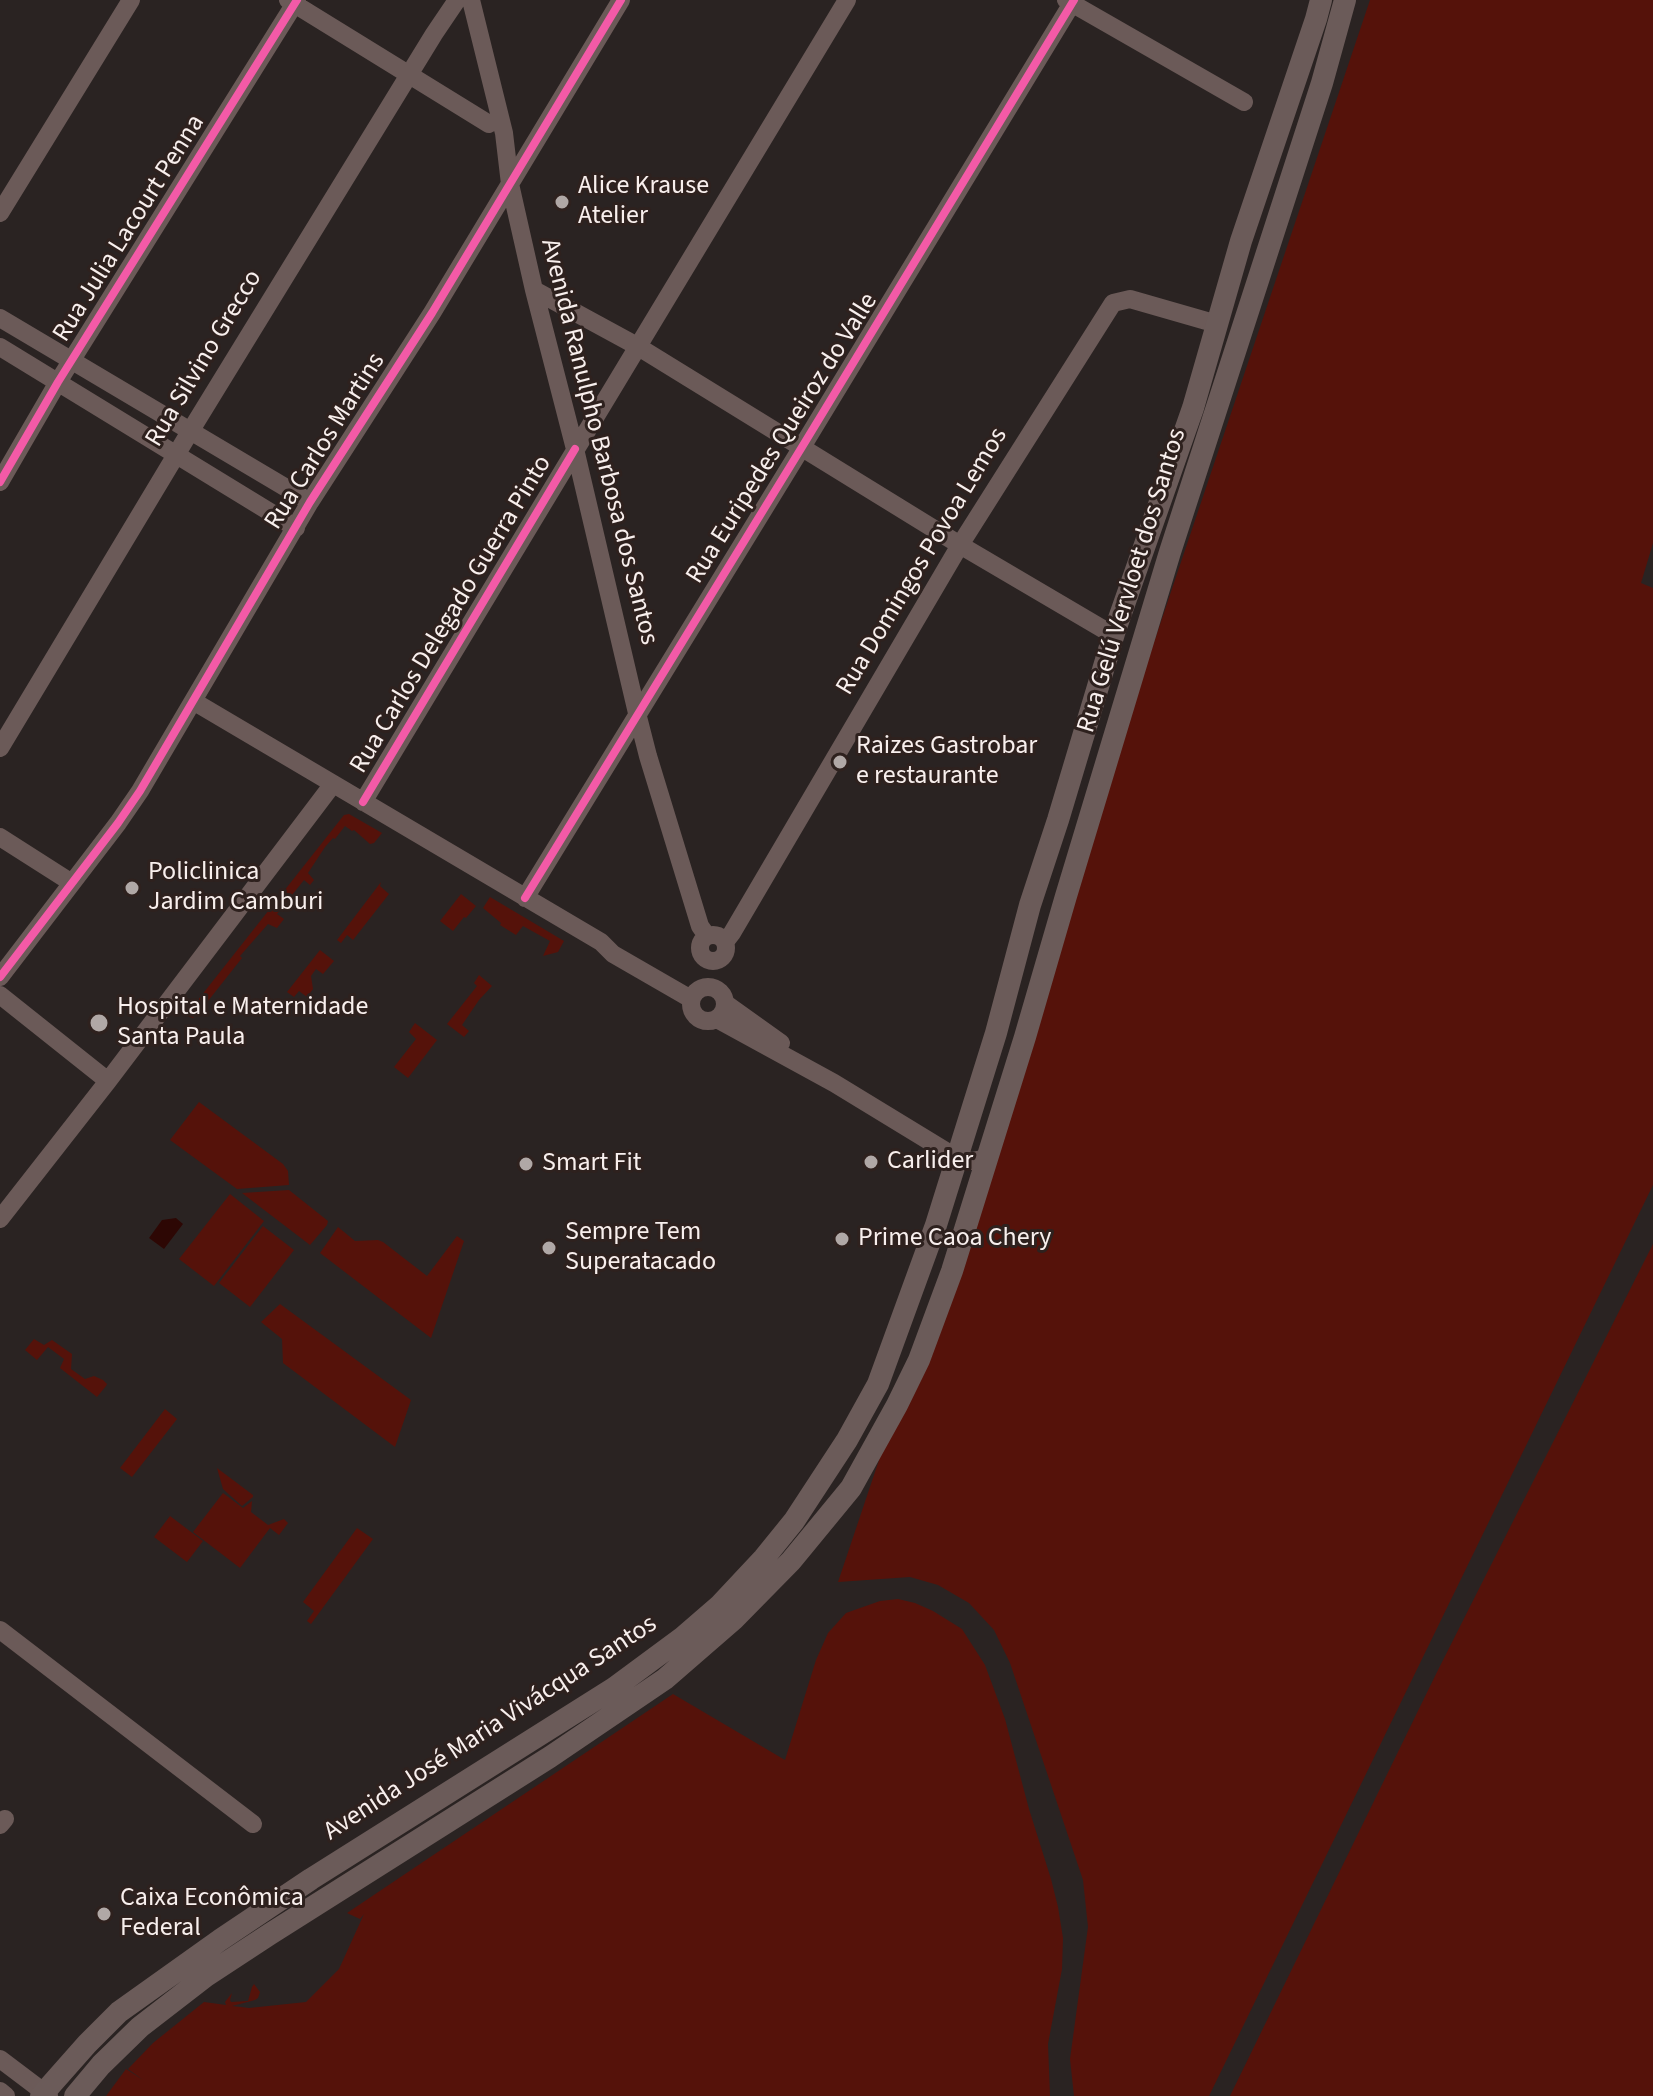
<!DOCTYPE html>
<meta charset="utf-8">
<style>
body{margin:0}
canvas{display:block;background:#2a2322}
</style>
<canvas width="1653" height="2096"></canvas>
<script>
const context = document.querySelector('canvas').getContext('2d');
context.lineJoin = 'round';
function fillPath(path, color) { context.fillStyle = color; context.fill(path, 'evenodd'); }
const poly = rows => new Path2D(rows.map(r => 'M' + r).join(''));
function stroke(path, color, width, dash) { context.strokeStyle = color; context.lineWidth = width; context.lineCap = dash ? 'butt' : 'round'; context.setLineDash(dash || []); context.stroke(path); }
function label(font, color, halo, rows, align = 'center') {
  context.font = font + ' "Source Sans 3",sans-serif'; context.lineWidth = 6; context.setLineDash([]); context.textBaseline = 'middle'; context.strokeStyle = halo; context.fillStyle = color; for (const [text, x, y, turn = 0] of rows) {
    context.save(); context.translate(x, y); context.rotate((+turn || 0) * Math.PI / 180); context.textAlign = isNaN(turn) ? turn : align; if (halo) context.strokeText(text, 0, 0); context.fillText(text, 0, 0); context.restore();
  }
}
fillPath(poly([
 [1370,0,1653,0,1653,543,1641,583,1653,588,1653,1185,1209,2096,1074,2096,1070,2059,1088,1927,1083,1880,1010,1663,994,1630,969,1603,938,1585,910,1577,838,1582],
 [349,814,382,833,374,843,370,844,354,830,352,831,345,826,335,839,333,838,325,847,308,873,314,880,310,885,304,880,277,914,284,919,277,928,268,924,240,956,242,958,208,1001,207,1001,193,1018,186,1015,344,815],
 [381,882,380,886,389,894,353,940,347,935,341,943,337,940],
 [461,894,476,906,466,918,464,917,453,931,440,921],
 [490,897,564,941,558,952,543,956,550,941,523,926,516,935,500,925,501,923,483,908],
 [320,950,334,961,323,974,316,969,311,976,313,989,307,997,299,991,294,997,287,992],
 [479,975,492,986,479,1000,462,1025,469,1031,464,1037,447,1024,477,986,474,983],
 [415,1023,437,1040,408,1078,394,1067,416,1039,409,1032],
 [199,1102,283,1164,288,1171,289,1185,237,1189,170,1140],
 [289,1190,328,1221,327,1225,310,1245,242,1193],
 [230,1194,264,1221,214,1286,179,1259],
 [263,1226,294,1250,250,1307,219,1283],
 [338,1227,355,1241,378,1240,383,1242,427,1276,457,1236,464,1241,431,1338,320,1253],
 [1653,1244,1653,2096,1230,2096,1437,1672],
 [280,1304,411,1400,395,1447,283,1363,282,1339,261,1322],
 [34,1339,44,1345,52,1340,72,1354,71,1369,85,1379,94,1376,103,1380,107,1384,106,1386,97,1397,60,1368,64,1359,48,1347,37,1360,25,1350],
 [165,1409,177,1419,132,1477,120,1468],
 [217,1468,253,1495,253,1497,242,1506,223,1489],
 [223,1493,243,1508,252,1501,251,1512,268,1525,284,1519,288,1523,279,1535,270,1528,240,1568,193,1532],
 [170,1516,203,1541,187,1562,154,1537],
 [357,1528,373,1539,311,1624,307,1621,314,1611,303,1602],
 [898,1599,915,1603,933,1611,962,1629,985,1665,1005,1719,1029,1809,1051,1879,1058,1907,1063,1938,1062,1969,1048,2044,1050,2096,106,2096,126,2069,143,2080,128,2069,153,2043,204,2002,226,2005,225,2002,232,1993,230,2000,231,2002,248,2001,252,1987,254,1984,260,1992,258,1998,255,2000,232,2006,249,2008,306,2002,339,1969,364,1914,360,1919,347,1913,673,1694,785,1760,816,1660,828,1633,846,1613,880,1601]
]), '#55120a');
fillPath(poly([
 [176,1218,183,1224,164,1249,149,1238,162,1220]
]), '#2d0704');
stroke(poly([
 [288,0,489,124],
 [471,0,504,133,510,184,534,290,575,449,637,713,648,756,700,926,707,936],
 [1066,0,1244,102],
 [0,213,131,0],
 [534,290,637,346,960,545,1113,635],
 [0,318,310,502],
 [0,347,296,528],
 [0,482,58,382,297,0],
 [193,701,601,942,613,954,691,999],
 [0,748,191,430,434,34,457,0],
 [363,802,847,0],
 [0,837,72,883],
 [525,898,802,447,1074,0],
 '700 948a13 13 0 1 1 26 0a13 13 0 1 1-26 0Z',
 [725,942,732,933,960,545,1113,303,1130,299,1217,324],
 [0,977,118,823,140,791,310,502,432,313,621,0],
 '691 1004a17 17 0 1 1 34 0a17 17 0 1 1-34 0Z',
 [0,995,108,1081],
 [725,1003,781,1043],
 [717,1019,834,1083,957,1158,972,1161,987,1158],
 [0,1219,108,1081,333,784],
 [0,1630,253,1824],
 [0,1825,5,1819],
 [0,2059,49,2096],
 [0,2091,6,2096]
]), '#6b5a58', 18);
stroke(poly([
 [41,2096,87,2044,119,2012,220,1940,311,1879,614,1688,683,1637,720,1605,764,1558,794,1521,847,1440,878,1384,936,1225,996,1033,1030,905,1058,820,1115,630,1193,408,1241,241,1316,19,1321,0],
 [75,2096,101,2065,140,2027,206,1976,270,1934,550,1757,665,1679,733,1620,791,1561,851,1488,897,1405,919,1360,952,1271,1025,1037,1066,896,1170,552,1322,83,1345,0]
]), '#6b5b59', 22);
stroke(poly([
 [0,482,58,382,297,0],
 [363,802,575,449],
 [525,898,802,447,1074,0],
 [0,977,118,823,140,791,310,502,432,313,621,0]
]), '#f35aa7', 8);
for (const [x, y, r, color] of [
 [562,202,8,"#b0a8a6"],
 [840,762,8,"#b0a8a6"],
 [132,888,8,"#b0a8a6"],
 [99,1023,10,"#b0a8a6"],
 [871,1162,8,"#b0a8a6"],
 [526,1164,8,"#b0a8a6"],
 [842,1239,8,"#b0a8a6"],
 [549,1248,8,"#b0a8a6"],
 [104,1914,8,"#b0a8a6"]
]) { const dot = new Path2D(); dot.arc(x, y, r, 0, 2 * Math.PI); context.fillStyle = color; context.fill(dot); stroke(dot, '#2e211e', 3); }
label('26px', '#f8efed', '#2e211e', [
 ["Alice Krause",578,187],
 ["Atelier",578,217],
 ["Raizes Gastrobar",856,747],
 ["e restaurante",856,777],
 ["Policlinica",148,873],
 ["Jardim Camburi",148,903],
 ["Hospital e Maternidade",117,1008],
 ["Santa Paula",117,1038],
 ["Carlider",887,1162],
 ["Smart Fit",542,1164],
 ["Sempre Tem",565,1233],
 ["Superatacado",565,1263],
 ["Prime Caoa Chery",858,1239],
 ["Caixa Econômica",120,1899],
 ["Federal",120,1929]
], 'left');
label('26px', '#f8efed', '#2e211e', [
 ["Rua Julia Lacourt Penna",130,229,-58],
 ["Rua Silvino Grecco",205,359,-59],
 ["Rua Euripedes Queiroz do Valle",783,439,-58],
 ["Rua Carlos Martins",326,442,-58],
 ["Avenida Ranulpho Barbosa dos Santos",598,442,76],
 ["Rua Domingos Povoa Lemos",923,562,-59],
 ["Rua Gelú Vervloet dos Santos",1133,581,-73],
 ["Rua Carlos Delegado Guerra Pinto",452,615,-59],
 ["Avenida José Maria Vivácqua Santos",491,1729,-33]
]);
</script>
